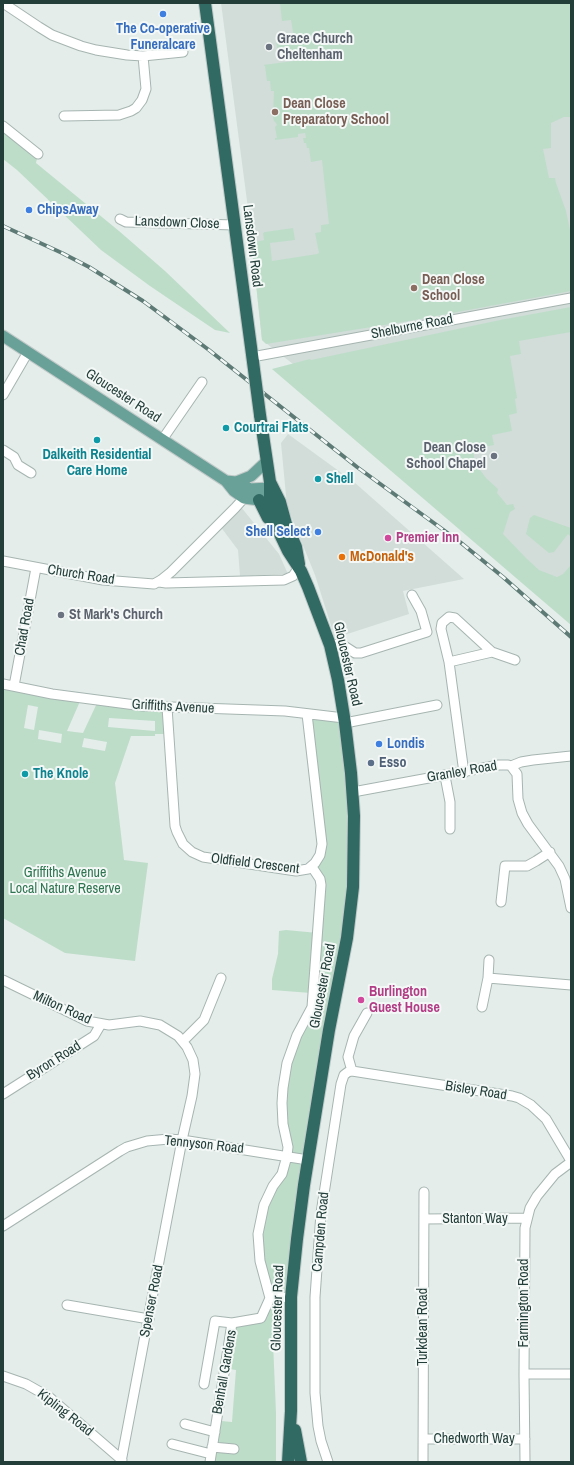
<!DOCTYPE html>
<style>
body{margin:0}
#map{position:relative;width:574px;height:1465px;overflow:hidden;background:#e4edea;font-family:"Archivo Narrow",sans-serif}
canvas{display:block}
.frame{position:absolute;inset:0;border:4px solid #233e39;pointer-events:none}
</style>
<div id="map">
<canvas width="574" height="1465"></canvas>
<div class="frame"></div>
</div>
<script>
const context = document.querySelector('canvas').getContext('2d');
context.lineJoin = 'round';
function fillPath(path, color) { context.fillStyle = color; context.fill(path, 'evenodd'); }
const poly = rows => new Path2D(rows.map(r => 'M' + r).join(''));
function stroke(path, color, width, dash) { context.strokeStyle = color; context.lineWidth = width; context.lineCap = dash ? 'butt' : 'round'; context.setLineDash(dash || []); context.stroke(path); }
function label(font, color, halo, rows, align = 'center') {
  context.font = font + ' "Archivo Narrow",sans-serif'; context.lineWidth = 4; context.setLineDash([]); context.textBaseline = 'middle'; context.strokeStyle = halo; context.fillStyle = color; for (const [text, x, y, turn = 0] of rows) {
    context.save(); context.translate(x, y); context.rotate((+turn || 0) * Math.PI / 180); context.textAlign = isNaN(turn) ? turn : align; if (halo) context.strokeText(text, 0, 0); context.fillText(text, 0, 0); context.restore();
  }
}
fillPath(poly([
 [221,3,571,3,571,602,526,560,293,364,262,340,247,201],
 [288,434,354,482,464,579,403,591,409,614,335,638,315,575,287,506,281,443],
 [241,507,279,554,288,574,240,576,238,550,220,526]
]), '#d2ddd9');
fillPath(poly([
 [280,3,571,3,571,117,564,117,551,123,551,148,543,149,549,178,555,178,556,183,566,211,570,230,571,291,409,321,266,344,262,340,251,236,254,235,255,242,264,240,263,233,265,232,293,228,295,240,270,243,272,261,317,254,319,253,315,233,321,232,321,225,329,224,322,160,311,162,309,148,307,148,306,143,304,143,303,138,306,138,305,133,298,134,298,137,275,140,275,138,277,138,275,127,277,125,276,123,274,121,273,117,274,91,271,91,270,81,267,81,265,66,263,65,309,59,308,51,296,52,295,50,278,53,276,40,294,38,291,20,282,21],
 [3,126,38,154,36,163,119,231,165,271,230,333,215,330,150,286,101,250,17,170,3,159],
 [571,307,571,332,519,341,521,354,510,356,517,398,515,399,517,413,509,415,512,431,492,435,494,445,473,449,475,463,479,462,480,470,486,478,498,489,497,493,507,505,513,504,515,509,510,512,503,534,526,558,539,570,557,577,563,574,571,565,571,625,272,369,310,359,311,360,500,320],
 [534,515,571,528,571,537,568,534,554,552,549,553,526,534,530,518],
 [3,684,81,699,67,731,83,733,98,701,167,707,169,734,155,734,155,736,131,736,115,783,124,860,148,863,135,961,65,953,3,918],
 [28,705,38,707,34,730,24,728],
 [109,718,155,721,155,731,108,727],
 [39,730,62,734,61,743,38,739],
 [84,738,107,742,105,751,82,747],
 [307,714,344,718,354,861,291,1297,270,1298,259,1225,285,1165,283,1088,311,993,272,990,272,979,278,954,279,931,286,930,318,933,321,885,312,867,320,855],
 [273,1302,273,1342,276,1413,276,1462,211,1462,218,1426,221,1421,232,1422,236,1370,229,1369,236,1324,264,1322,267,1318,270,1304]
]), '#bdddc9');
const minor = poly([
 [3,3,39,27,52,35,81,46,96,50,127,55,143,56,183,52],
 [64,116,119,115,131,111,136,108,142,100,146,89,143,56],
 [3,126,38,154],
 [120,219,126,222,235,225],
 [252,357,571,298],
 [3,395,28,352],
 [162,440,202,382],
 [3,450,14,457,18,465,31,473],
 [3,561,103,580,154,584,161,580,171,572,235,508,244,498],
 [159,582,166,583,284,580,293,576,299,567],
 [330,645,341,644,355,653,361,653,427,632,421,611,412,595],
 [449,662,492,652],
 [3,684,52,694,143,706,285,711,344,718],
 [14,686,36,568],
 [167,707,175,826,177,832,183,844,192,852,203,857,296,871,308,869,315,863,320,855,322,844,307,714],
 [345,723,437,705],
 [511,766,517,774,518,799,522,813,528,824,559,866,565,879,571,908],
 [464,773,449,662,441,629,442,623,449,617,455,618,492,652,515,660],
 [445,776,450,802,450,829],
 [353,792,499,765,508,765,511,766,521,762,533,760,571,756],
 [501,902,505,866,527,866,536,861,550,852],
 [488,978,571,985],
 [3,980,87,1021,109,1025,140,1021,160,1025,178,1036,187,1047,193,1060,195,1074,192,1096,182,1140,121,1462],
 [482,1007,488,978,489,960],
 [183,1041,204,1020,221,978],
 [352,1071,512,1096,519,1098,531,1105,546,1119,571,1161],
 [3,1094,94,1036,101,1024],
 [424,1219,527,1218],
 [3,1226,120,1151,127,1147,147,1141,169,1139,182,1140,308,1160],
 [270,1298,260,1261,258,1234,264,1205,273,1186,282,1174,287,1156,288,1147,283,1124,282,1103,283,1088,287,1063,297,1035,312,1007,321,885,320,879,312,867],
 [270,1298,291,1297],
 [67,1305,149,1319],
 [524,1374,571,1374],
 [3,1376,26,1384,49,1397,122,1460],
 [204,1384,215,1321,232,1323],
 [185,1424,215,1432],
 [423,1439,525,1439],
 [172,1444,211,1454],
 [212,1447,234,1449],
 [210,1462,232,1323,261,1318,270,1298],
 [328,1462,321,1441,318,1426,315,1393,315,1297,321,1213,341,1084,344,1075,348,1072,352,1071,348,1057,354,1036,367,1013],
 [423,1462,424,1192],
 [525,1462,524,1374,525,1228,530,1208,537,1196,555,1174,571,1162]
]);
const major = poly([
 [3,336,226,481,234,491,244,498,259,500,269,497,275,492,269,488,250,489,236,482,226,481],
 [236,482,251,476,266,462]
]);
const highway = poly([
 [205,3,253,362],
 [260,415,270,482,280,502,286,524,296,547,299,564],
 [270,482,270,504,277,528,288,551,301,571,308,587,330,645,338,680,345,723,351,773,354,816,353,887,347,938,329,1030,304,1185,297,1239,291,1297,291,1411,288,1462],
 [259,500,268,518],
 [295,1430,301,1462]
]);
stroke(minor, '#a6b5b1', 11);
stroke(major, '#c1c9c8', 13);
stroke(highway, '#c1c9c8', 14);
stroke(minor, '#fff', 9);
stroke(major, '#69a198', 11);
stroke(highway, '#306a63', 12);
const rail = poly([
 [3,226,62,253,89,267,143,301,209,350,357,467,460,542,503,577,571,637]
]);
stroke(rail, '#5e7a75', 4);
stroke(rail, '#f4f9f7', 2.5, [8]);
const highwayBridge = poly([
 [253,362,260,415]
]);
stroke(highwayBridge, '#c1c9c8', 14, []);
stroke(highwayBridge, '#306a63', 12);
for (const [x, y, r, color] of [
 [163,14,4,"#3f7fe0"],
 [269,47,4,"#6b7280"],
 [275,112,4,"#8d6e63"],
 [29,210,4,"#3f7fe0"],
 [414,288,4,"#8d6e63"],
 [226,428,4,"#0f9aa8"],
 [97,440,4,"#0f9aa8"],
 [494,456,4,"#6b7280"],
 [318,479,4,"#0f9aa8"],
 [318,532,4,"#3f7fe0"],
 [388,538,4,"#d1479c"],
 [342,557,4,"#e8710a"],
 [61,615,4,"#6b7280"],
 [379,744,4,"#3f7fe0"],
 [371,763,4,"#5c6f8a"],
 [25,774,4,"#0f9aa8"],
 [361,1000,4,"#d1479c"]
]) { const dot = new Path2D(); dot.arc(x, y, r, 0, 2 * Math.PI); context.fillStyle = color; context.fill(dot); stroke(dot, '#f4f9f7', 1.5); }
label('bold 14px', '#366cbe', '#f4f9f7', [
 ["The Co-operative",163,29,"center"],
 ["Funeralcare",163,45,"center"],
 ["ChipsAway",37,210],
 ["Shell Select",310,532,"right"],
 ["Londis",387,744]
], 'left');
label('bold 14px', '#5b616d', '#f4f9f7', [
 ["Grace Church",277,39],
 ["Cheltenham",277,55],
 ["Dean Close",486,448,"right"],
 ["School Chapel",486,464,"right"],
 ["St Mark's Church",69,615]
], 'left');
label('bold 14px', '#785e54', '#f4f9f7', [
 ["Dean Close",283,104],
 ["Preparatory School",283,120],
 ["Dean Close",422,280],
 ["School",422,296]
], 'left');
label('14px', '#233e39', '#f4f9f7', [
 ["Lansdown Close",177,223,2],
 ["Lansdown Road",252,246,83],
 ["Shelburne Road",412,327,-11],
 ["Gloucester Road",123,396,33],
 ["Church Road",81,575,9],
 ["Chad Road",25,627,-80],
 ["Gloucester Road",347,664,77],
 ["Griffiths Avenue",173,707,3],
 ["Granley Road",462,772,-10],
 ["Oldfield Crescent",255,864,7],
 ["Gloucester Road",323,986,-79],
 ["Milton Road",62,1008,24],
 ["Byron Road",54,1061,-32],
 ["Bisley Road",476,1091,9],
 ["Tennyson Road",204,1145,6],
 ["Stanton Way",475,1219],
 ["Campden Road",321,1232,-85],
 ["Spenser Road",152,1301,-79],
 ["Farmington Road",524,1303,-90],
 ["Gloucester Road",278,1308,-88],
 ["Turkdean Road",423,1327,-90],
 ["Benhall Gardens",225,1372,-80],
 ["Kipling Road",65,1413,38],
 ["Chedworth Way",474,1439]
]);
label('bold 14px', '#0d838f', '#f4f9f7', [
 ["Courtrai Flats",234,428],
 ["Dalkeith Residential",97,455,"center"],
 ["Care Home",97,471,"center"],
 ["Shell",326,479],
 ["The Knole",33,774]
], 'left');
label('bold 14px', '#b23c85', '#f4f9f7', [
 ["Premier Inn",396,538],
 ["Burlington",369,992],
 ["Guest House",369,1008]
], 'left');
label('bold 14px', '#c56008', '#f4f9f7', [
 ["McDonald's",350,557]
], 'left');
label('bold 14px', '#4e5e75', '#f4f9f7', [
 ["Esso",379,763]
], 'left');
label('14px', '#2e7450', '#f4f9f7', [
 ["Griffiths Avenue",65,873],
 ["Local Nature Reserve",65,889]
]);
</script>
